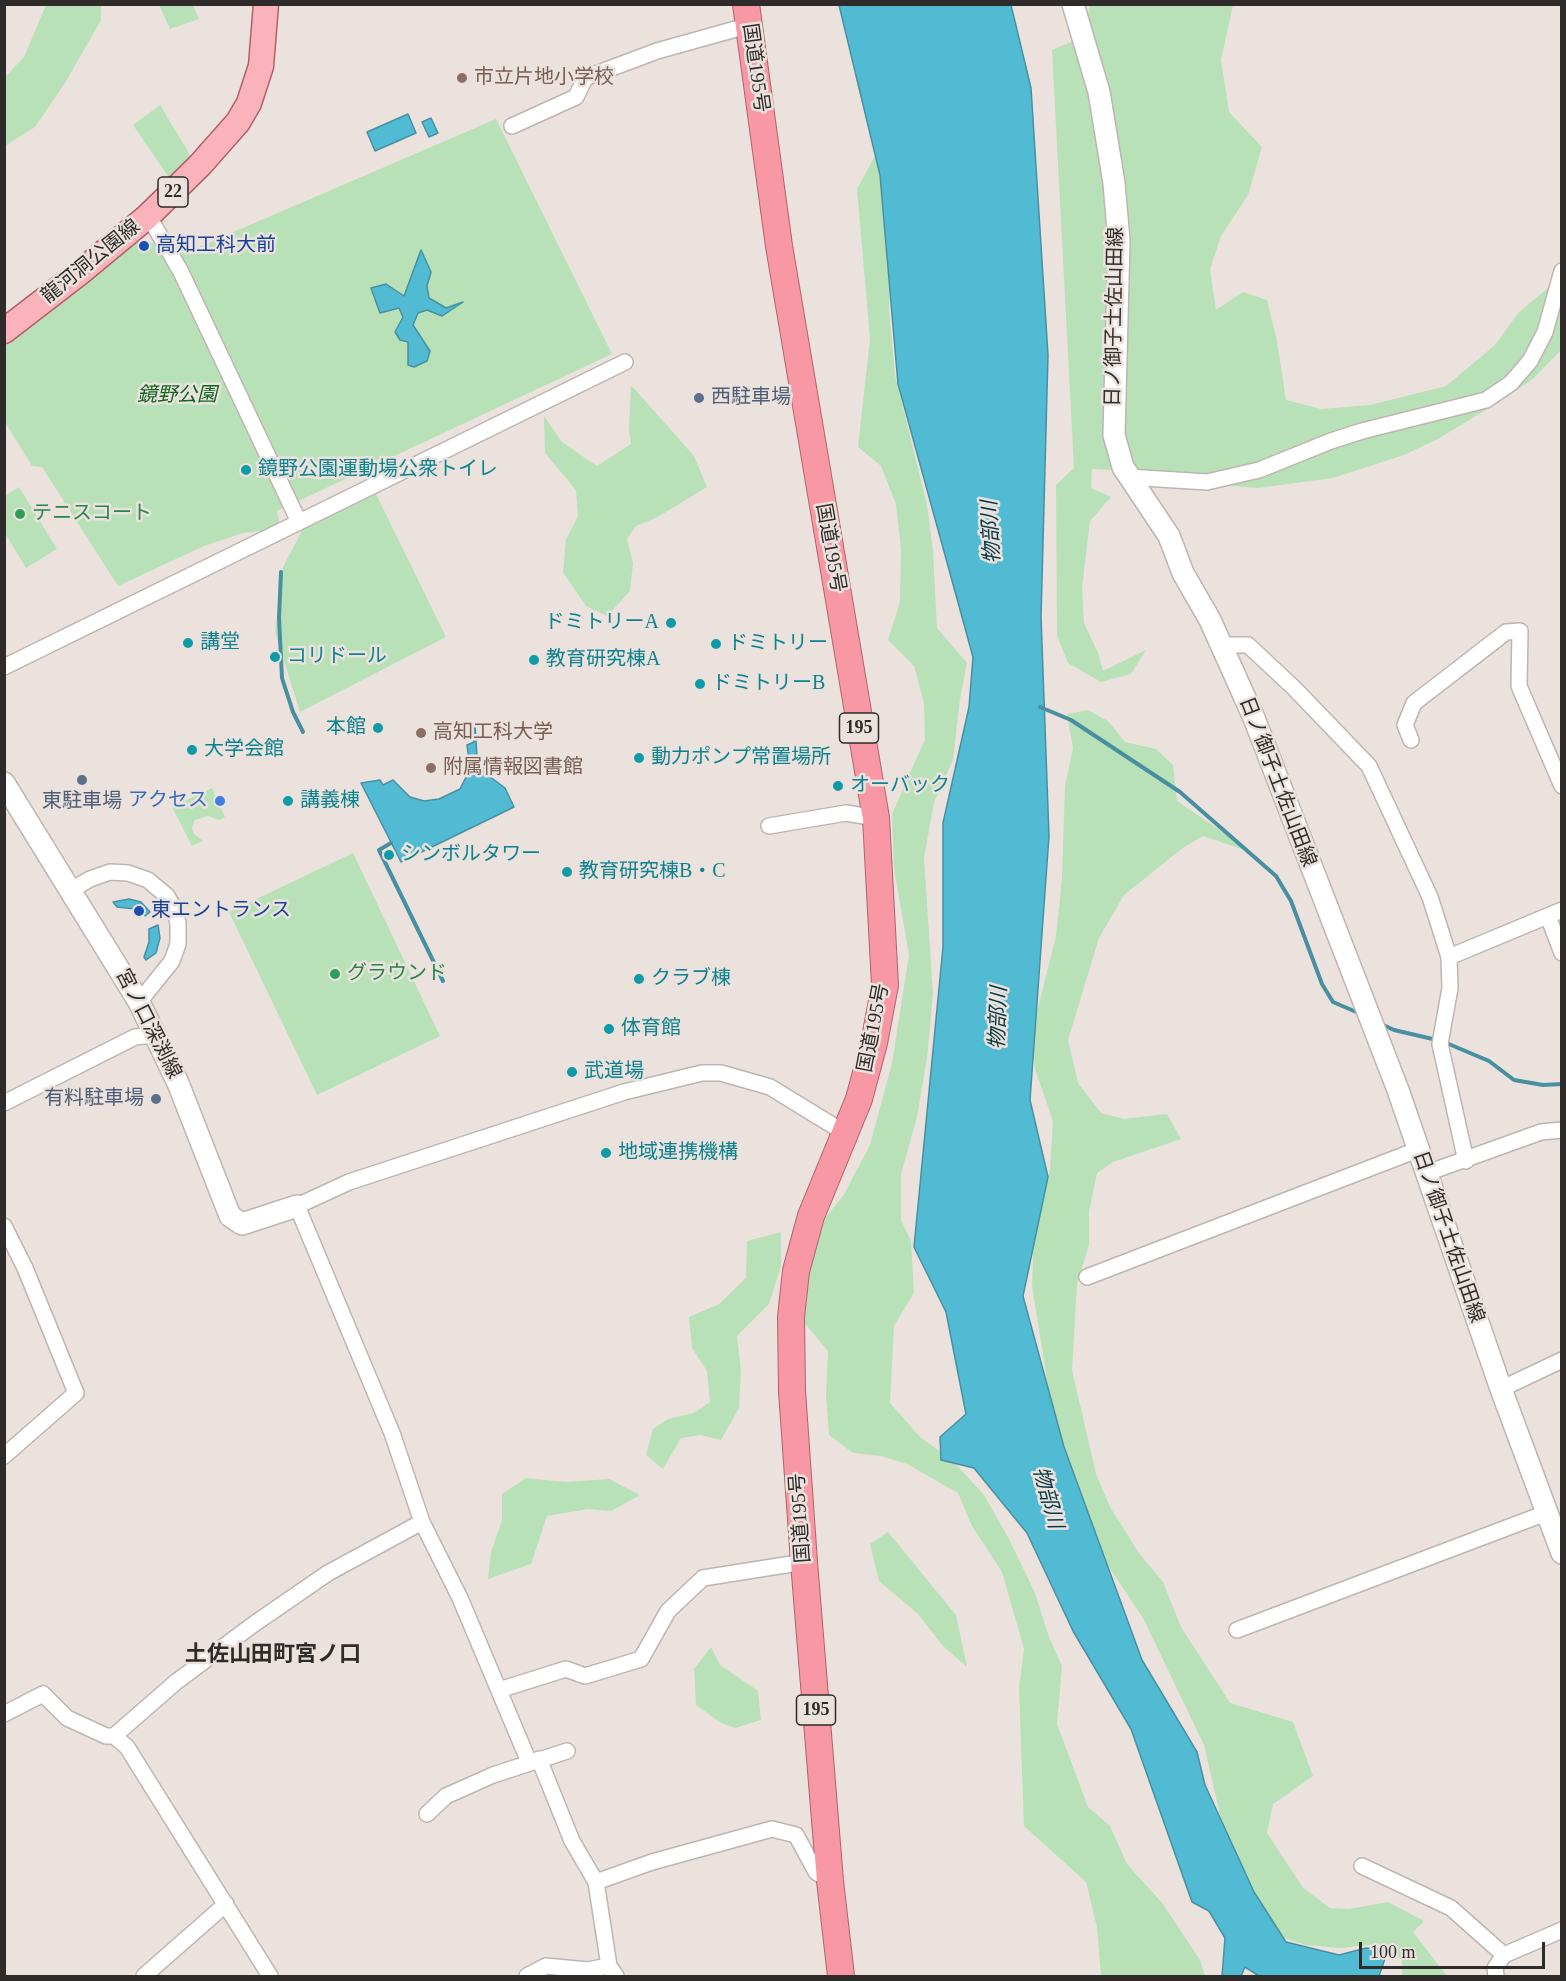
<!DOCTYPE html>
<meta charset="utf-8">
<style>
body{margin:0}
#map{position:relative;width:1566px;height:1981px;overflow:hidden;background:#ebe2de;font-family:"Times New Roman",serif}
canvas{display:block}
.frame{position:absolute;inset:0;border:6px solid #2f2b2a;pointer-events:none}
.scale{position:absolute;left:1359px;top:1942px;width:186px;height:27px;box-sizing:border-box;border:3px solid #2f2b2a;border-top:0;padding-left:8px;font-size:18px;line-height:21px;white-space:nowrap;color:#2f2b2a;-webkit-text-stroke:4px #ebe2de;paint-order:stroke}
</style>
<div id="map">
<canvas width="1566" height="1981"></canvas>
<div class="frame"></div>
<div class="scale">100 m</div>
</div>
<script>
const context = document.querySelector('canvas').getContext('2d');
context.lineJoin = 'round';
function fillPath(path, color) { context.fillStyle = color; context.fill(path, 'evenodd'); }
const poly = rows => new Path2D(rows.map(r => 'M' + r).join(''));
function stroke(path, color, width, dash) { context.strokeStyle = color; context.lineWidth = width; context.lineCap = dash ? 'butt' : 'round'; context.setLineDash(dash || []); context.stroke(path); }
function label(font, color, halo, rows, align = 'center') {
  context.font = font + ' "Times New Roman","Noto Sans JP",serif'; context.lineWidth = 5; context.setLineDash([]); context.textBaseline = 'middle'; context.strokeStyle = halo; context.fillStyle = color; for (const [text, x, y, turn = 0] of rows) {
    context.save(); context.translate(x, y); context.rotate((+turn || 0) * Math.PI / 180); context.textAlign = isNaN(turn) ? turn : align; if (halo) context.strokeText(text, 0, 0); context.fillText(text, 0, 0); context.restore();
  }
}
fillPath(poly([
 [46,5,101,5,101,20,65,83,35,127,5,146,5,77,24,57],
 [159,5,193,5,199,19,170,29],
 [1090,5,1233,5,1221,60,1229,112,1262,147,1248,195,1221,236,1210,269,1216,310,1243,292,1267,300,1277,341,1286,400,1321,409,1370,405,1446,386,1495,345,1519,312,1548,288,1561,285,1561,350,1533,379,1502,400,1438,439,1404,455,1333,478,1258,488,1220,485,1128,471,1092,469,1091,488,1111,497,1090,521,1082,587,1084,623,1098,653,1103,671,1146,650,1131,674,1101,682,1068,663,1057,636,1056,485,1074,468,1052,50,1083,37],
 [160,105,196,165,174,185,133,125],
 [496,119,612,354,277,511,281,529,243,533,204,546,118,586,42,467,32,466,5,422,5,345,136,241,194,249],
 [876,154,889,187,891,256,889,310,895,375,927,505,933,551,937,628,967,663,960,699,953,760,934,802,924,858,933,994,927,1058,917,1117,901,1174,901,1220,911,1241,914,1293,894,1326,890,1403,920,1437,953,1461,984,1495,1009,1539,1035,1593,1049,1637,1062,1666,1057,1724,1088,1807,1110,1826,1127,1864,1163,1904,1200,1960,1205,1976,1101,1976,1097,1927,1086,1882,1024,1826,1019,1688,1024,1649,1002,1572,972,1526,958,1493,907,1464,881,1456,853,1453,829,1435,826,1396,828,1351,801,1319,813,1233,843,1196,870,1145,892,1063,909,955,894,868,892,814,925,739,924,703,914,666,888,640,900,602,901,549,896,504,881,466,858,447,870,339,857,189],
 [631,385,694,456,707,487,656,518,636,526,627,539,633,563,630,591,607,616,586,606,563,572,566,539,578,517,576,490,545,453,544,416,562,442,597,466,631,444,629,431],
 [19,487,57,549,26,568,5,533,5,496],
 [376,494,446,637,300,712,275,632,283,567,303,529],
 [1088,710,1108,721,1125,742,1156,749,1173,765,1177,801,1253,853,1203,836,1184,847,1124,895,1099,938,1068,1040,1078,1083,1101,1113,1124,1119,1167,1114,1181,1139,1113,1162,1097,1173,1089,1212,1089,1245,1077,1284,1072,1370,1096,1474,1110,1507,1139,1553,1163,1582,1181,1627,1230,1703,1293,1722,1313,1776,1273,1804,1267,1833,1303,1888,1330,1908,1349,1909,1388,1902,1424,1921,1413,1932,1447,1976,1402,1976,1402,1960,1378,1944,1341,1948,1306,1945,1269,1933,1226,1841,1204,1745,1143,1618,1083,1528,1053,1417,1032,1286,1034,1227,1050,1170,1053,1121,1035,1069,1031,1036,1056,936,1062,878,1065,786,1073,748,1067,714],
 [212,788,225,817,220,820,208,816,195,820,192,828,194,834,203,841,192,846,172,807],
 [353,853,440,1036,317,1095,229,912],
 [781,1232,781,1266,769,1304,737,1336,741,1370,739,1408,721,1440,701,1435,681,1438,663,1469,646,1455,653,1429,668,1419,694,1413,710,1402,707,1371,692,1348,689,1317,719,1304,746,1278,747,1241],
 [526,1478,566,1482,609,1479,640,1495,611,1511,588,1509,547,1516,531,1564,488,1579,491,1552,502,1520,502,1494],
 [888,1532,956,1615,967,1667,943,1646,918,1614,879,1581,870,1544],
 [711,1647,720,1665,758,1691,761,1720,735,1728,721,1723,696,1705,694,1669]
]), '#b8e1b8');
const water = poly([
 [839,5,1011,5,1031,88,1048,355,1041,617,1049,836,1030,1100,1048,1177,1023,1296,1064,1447,1142,1660,1197,1752,1205,1785,1254,1892,1286,1942,1339,1955,1366,1948,1388,1950,1379,1976,1259,1976,1245,1967,1241,1976,1222,1976,1225,1938,1209,1911,1192,1902,1131,1729,1073,1631,1027,1533,974,1468,941,1460,940,1437,966,1414,946,1312,914,1247,943,947,943,823,969,707,973,657,898,384,880,175,839,5],
 [408,114,416,133,375,151,367,132,408,114],
 [431,118,438,133,429,137,422,122,431,118],
 [421,250,431,272,427,286,429,298,446,308,463,302,442,316,427,310,418,313,413,325,430,351,427,361,414,367,408,365,408,342,400,340,395,332,403,317,399,308,380,313,371,288,386,284,404,296,421,250],
 [475,725,477,757,489,776,505,788,514,807,401,862,361,783,380,780,383,785,393,780,410,797,424,801,439,799,460,789,470,769,467,745,474,742,470,733,475,725],
 [129,899,141,902,150,912,145,916,135,909,117,907,113,902,129,899],
 [158,925,160,938,156,953,146,960,144,957,149,942,149,929,158,925]
]);
fillPath(water, '#52bbd4');
stroke(water, '#4890a1', 1.5);
stroke(poly([
 [281,572,279,618,282,678,293,712,303,732],
 [1040,707,1071,720,1180,792,1276,876,1291,901,1322,984,1333,1002,1361,1014],
 [391,843,379,850,443,981],
 [1381,1024,1394,1030,1437,1040],
 [1444,1042,1489,1061,1514,1080,1543,1085,1562,1084]
]), '#4890a1', 4);
const minor = poly([
 [512,126,576,97,585,78,657,51,750,25],
 [147,217,152,222,181,272,299,522],
 [1128,477,1207,482,1259,470,1331,441,1362,431,1486,400,1511,383,1530,361,1545,332,1562,271],
 [1220,645,1248,645,1294,688,1369,766,1430,897,1449,957,1450,988,1440,1044,1466,1161],
 [4,667,625,362],
 [1411,740,1405,725,1414,703,1506,632,1520,631,1519,686,1562,786],
 [769,826,846,813,876,818],
 [71,890,90,879,110,872,128,873,148,880,167,896,173,906,178,923,178,944,172,961,139,1002],
 [1548,916,1562,953],
 [1449,957,1562,910],
 [4,1103,135,1037,155,1035],
 [1427,1173,1541,1132,1562,1130],
 [4,1226,25,1268,76,1393,4,1456],
 [1087,1277,1417,1150],
 [1501,1389,1562,1360],
 [1237,1630,1546,1513],
 [499,1690,566,1669,585,1676,641,1659,668,1611,703,1578,804,1562],
 [4,1714,43,1694,67,1718,106,1736,114,1736,127,1747,270,1976],
 [114,1736,176,1682,254,1624,328,1573,422,1522],
 [539,1759,572,1841,596,1882,609,1966,616,1976],
 [529,1762,460,1598,422,1522,392,1433,297,1206,349,1182,624,1092,702,1073,721,1073,770,1087,845,1133],
 [427,1814,446,1796,493,1775,567,1751],
 [1362,1866,1451,1908,1504,1955],
 [596,1882,652,1862,772,1829,796,1835,816,1872,830,1881],
 [144,1976,226,1904],
 [527,1976,546,1966,587,1970,609,1966],
 [1496,1976,1495,1968,1504,1955,1562,1930]
]);
const secondary = poly([
 [1073,4,1099,92,1114,183,1119,241,1114,435,1123,467,1169,536,1183,573,1210,620,1254,718,1398,1090,1501,1389,1562,1553],
 [4,783,139,1002,178,1083,230,1216,242,1224,297,1206]
]);
const primary = poly([
 [4,331,78,274,147,217,200,165,238,122,249,103,261,66,266,4]
]);
const trunk = poly([
 [746,4,779,246,876,818,885,985,874,1043,859,1099,811,1216,796,1271,791,1317,792,1391,804,1562,830,1881,841,1976]
]);
stroke(minor, '#beb5b1', 18);
stroke(secondary, '#beb5b1', 24);
stroke(primary, '#b1616b', 27);
stroke(trunk, '#b1616b', 28);
stroke(minor, '#fff', 15);
stroke(secondary, '#fff', 21);
stroke(primary, '#fab2bb', 24);
stroke(trunk, '#f898a4', 26);
for (const [x, y, r, color] of [
 [462,78,6,"#8d6e63"],
 [144,246,6,"#1a4fb4"],
 [699,398,6,"#5c6f8a"],
 [246,470,6,"#0f9aa8"],
 [20,514,6,"#2e9e5b"],
 [671,623,6,"#0f9aa8"],
 [188,643,6,"#0f9aa8"],
 [716,644,6,"#0f9aa8"],
 [275,657,6,"#0f9aa8"],
 [534,660,6,"#0f9aa8"],
 [700,684,6,"#0f9aa8"],
 [378,728,6,"#0f9aa8"],
 [421,733,6,"#8d6e63"],
 [192,750,6,"#0f9aa8"],
 [639,758,6,"#0f9aa8"],
 [431,768,6,"#8d6e63"],
 [82,780,6,"#5c6f8a"],
 [838,786,6,"#0f9aa8"],
 [220,801,6,"#3f7fe0"],
 [288,801,6,"#0f9aa8"],
 [389,855,6,"#0f9aa8"],
 [567,872,6,"#0f9aa8"],
 [139,911,6,"#1a4fb4"],
 [335,974,6,"#2e9e5b"],
 [639,979,6,"#0f9aa8"],
 [609,1029,6,"#0f9aa8"],
 [572,1072,6,"#0f9aa8"],
 [156,1099,6,"#5c6f8a"],
 [606,1153,6,"#0f9aa8"]
]) { const dot = new Path2D(); dot.arc(x, y, r, 0, 2 * Math.PI); context.fillStyle = color; context.fill(dot); stroke(dot, '#ebe2de', 2); }
for (const [x, y, w] of [
 [173,192,30],
 [859,728,39],
 [816,1710,39]
]) { const box = new Path2D(); box.roundRect(x - w / 2, y - 15, w, 30, 4.5); context.fillStyle = '#ebe2de'; context.fill(box); stroke(box, '#2f2b2a', 1.5); }
label('bold 18px', '#2f2b2a', null, [
 ["22",173,192],
 ["195",859,728],
 ["195",816,1710]
]);
label('20px', '#2f2b2a', '#ebe2de', [
 ["国道195号",755,68,82],
 ["龍河洞公園線",91,262,-39],
 ["日ノ御子土佐山田線",1115,317,-89],
 ["国道195号",830,548,80],
 ["日ノ御子土佐山田線",1277,782,69],
 ["宮ノ口深渕線",148,1024,63],
 ["国道195号",874,1028,-79],
 ["日ノ御子土佐山田線",1448,1237,71],
 ["国道195号",801,1518,-94]
]);
label('20px', '#785e54', '#ebe2de', [
 ["市立片地小学校",474,78],
 ["高知工科大学",433,733],
 ["附属情報図書館",443,768]
], 'left');
label('20px', '#164399', '#ebe2de', [
 ["高知工科大前",156,246],
 ["東エントランス",151,911]
], 'left');
label('italic 20px', '#10661e', '#ebe2de', [
 ["鏡野公園",177,396]
]);
label('20px', '#4e5e75', '#ebe2de', [
 ["西駐車場",711,398],
 ["東駐車場",82,802,"center"],
 ["有料駐車場",144,1099,"right"]
], 'left');
label('20px', '#0d838f', '#ebe2de', [
 ["鏡野公園運動場公衆トイレ",258,470],
 ["ドミトリーA",659,623,"right"],
 ["講堂",200,643],
 ["ドミトリー",728,644],
 ["コリドール",287,657],
 ["教育研究棟A",546,660],
 ["ドミトリーB",712,684],
 ["本館",366,728,"right"],
 ["大学会館",204,750],
 ["動力ポンプ常置場所",651,758],
 ["オーバック",850,786],
 ["講義棟",300,801],
 ["シンボルタワー",401,855],
 ["教育研究棟B・C",579,872],
 ["クラブ棟",651,979],
 ["体育館",621,1029],
 ["武道場",584,1072],
 ["地域連携機構",618,1153]
], 'left');
label('20px', '#27864d', '#ebe2de', [
 ["テニスコート",32,514],
 ["グラウンド",347,974]
], 'left');
label('20px', '#366cbe', '#ebe2de', [
 ["アクセス",208,801]
], 'right');
label('italic 21px', '#083a44', '#ebe2de', [
 ["物部川",992,532,-93],
 ["物部川",999,1018,-88],
 ["物部川",1047,1498,75]
]);
label('bold 22px', '#2f2b2a', '#ebe2de', [
 ["土佐山田町宮ノ口",273,1655]
]);
</script>
